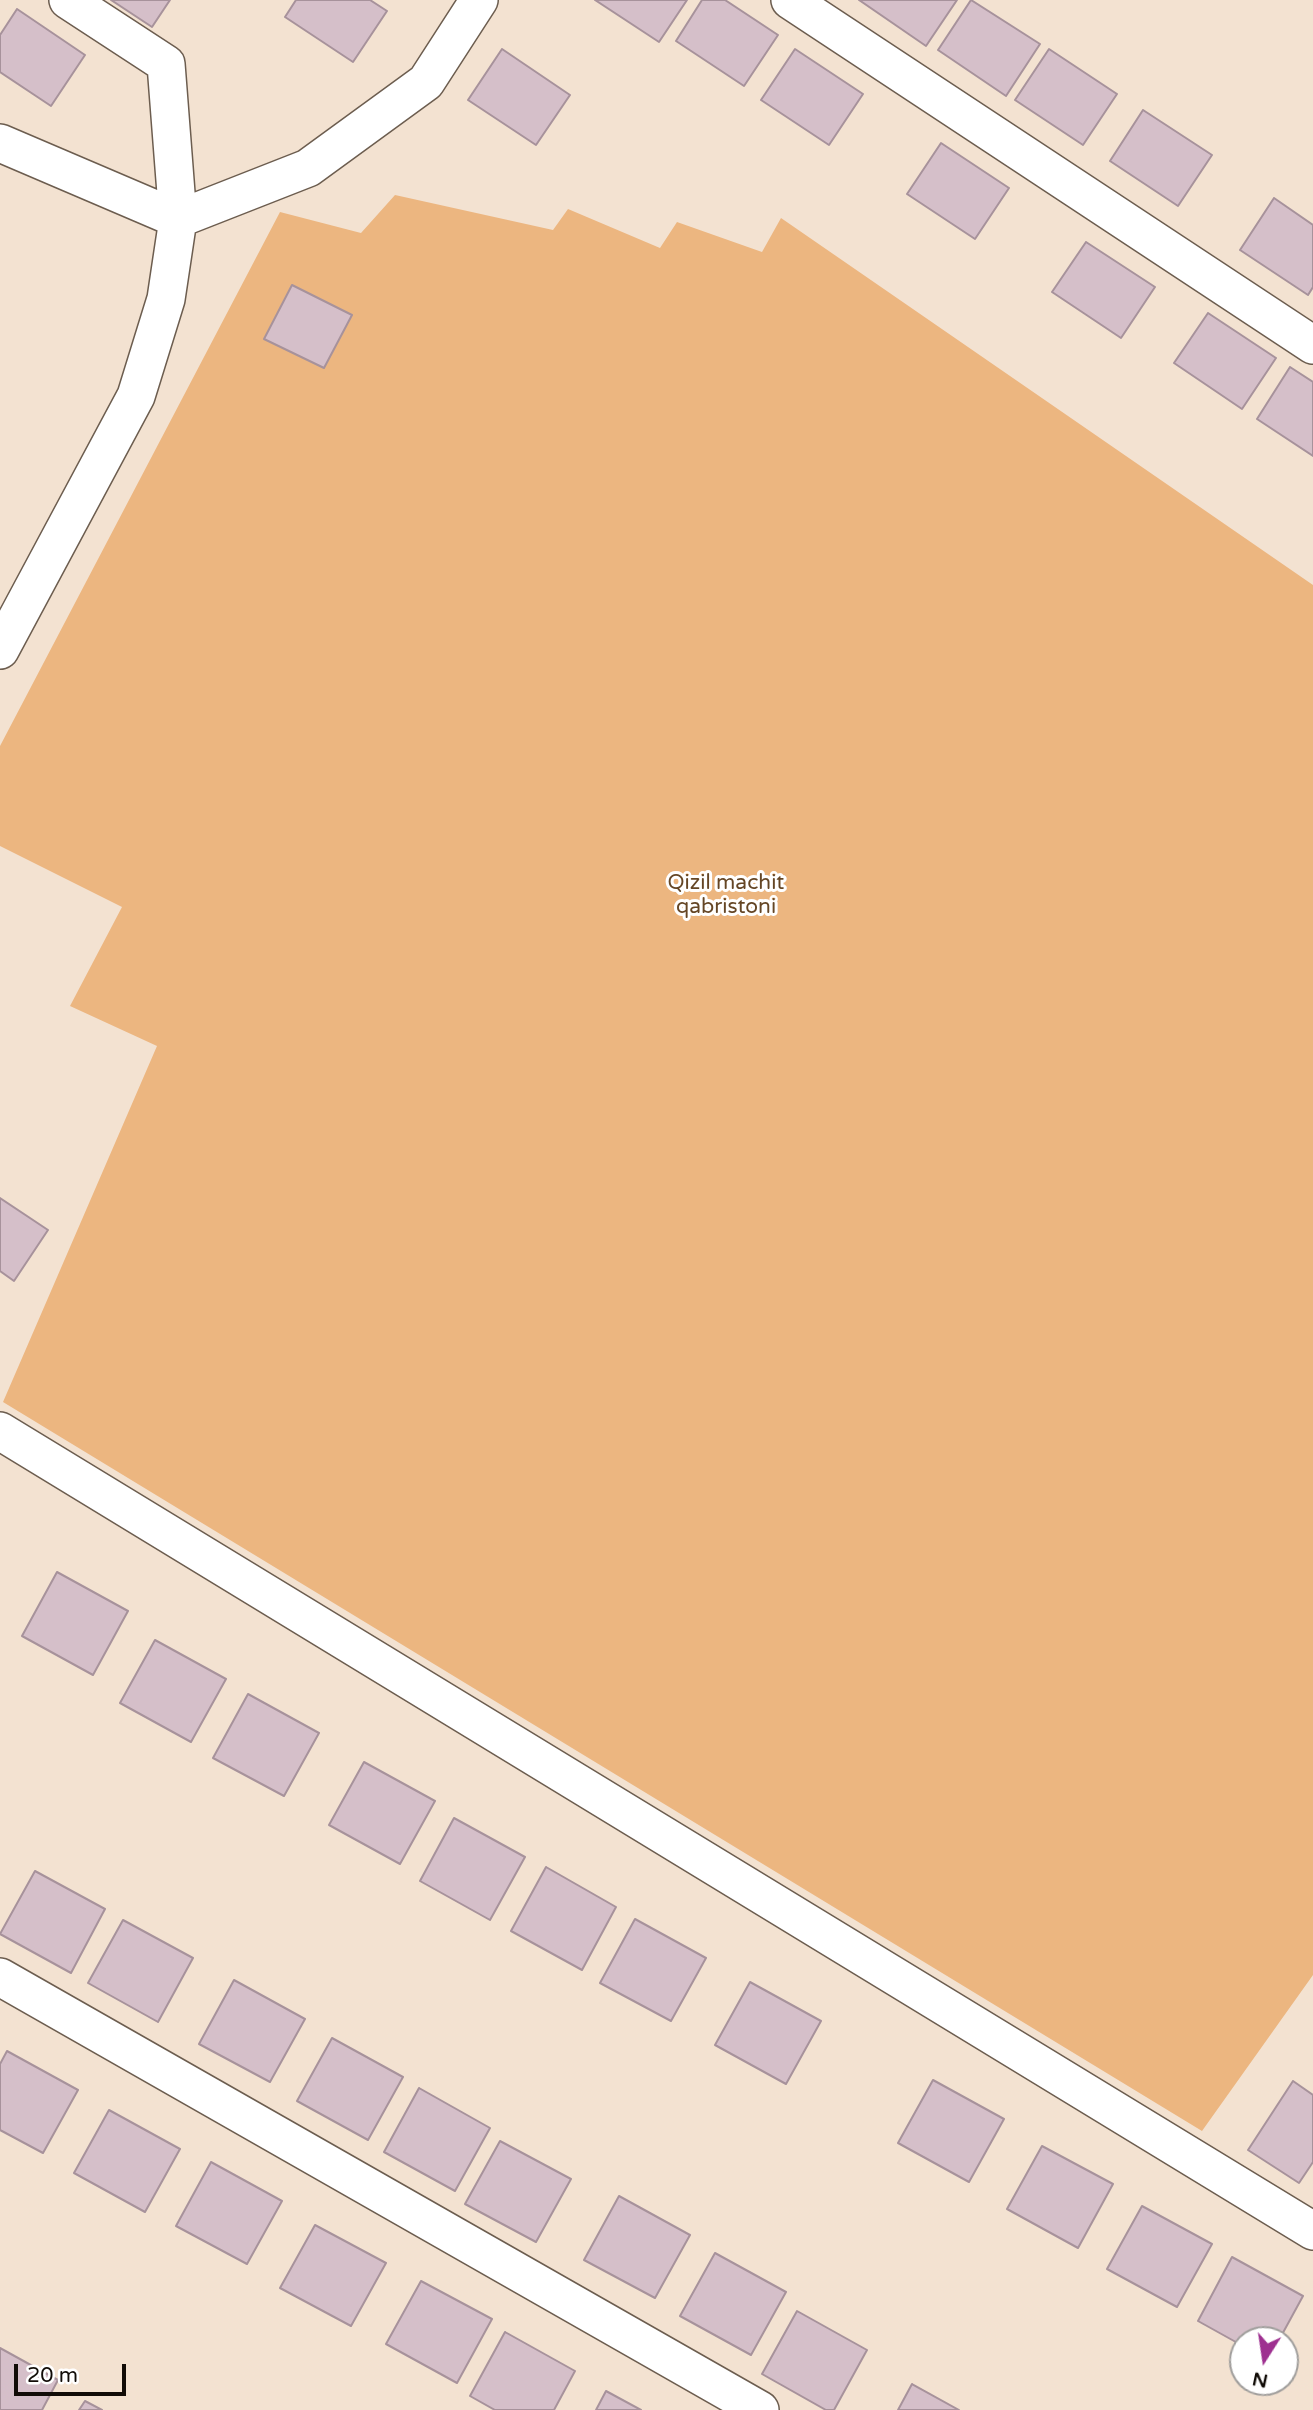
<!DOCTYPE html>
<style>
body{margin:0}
#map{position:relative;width:1313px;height:2410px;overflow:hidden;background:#f3e2d1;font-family:"Varela Round",sans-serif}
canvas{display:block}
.north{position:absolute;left:1229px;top:2326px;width:70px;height:70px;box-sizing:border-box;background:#fff;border:2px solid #a09e9c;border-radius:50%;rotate:192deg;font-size:19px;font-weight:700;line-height:28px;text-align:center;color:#110c07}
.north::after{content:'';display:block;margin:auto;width:24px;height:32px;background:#9e3090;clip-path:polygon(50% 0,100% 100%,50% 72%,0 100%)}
.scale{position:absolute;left:14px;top:2364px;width:112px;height:32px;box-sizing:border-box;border:4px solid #110c07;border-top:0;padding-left:9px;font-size:21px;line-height:24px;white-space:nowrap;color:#110c07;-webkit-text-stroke:5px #fff;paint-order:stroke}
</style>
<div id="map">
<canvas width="1313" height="2410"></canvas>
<div class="north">N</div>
<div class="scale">20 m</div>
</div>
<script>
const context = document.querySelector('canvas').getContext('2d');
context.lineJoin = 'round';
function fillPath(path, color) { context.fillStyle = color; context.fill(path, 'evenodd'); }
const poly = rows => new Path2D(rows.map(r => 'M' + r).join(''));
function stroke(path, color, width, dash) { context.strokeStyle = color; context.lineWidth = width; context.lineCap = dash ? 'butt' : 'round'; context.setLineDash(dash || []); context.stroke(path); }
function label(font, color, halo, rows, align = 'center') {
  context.font = font + ' "Varela Round",sans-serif'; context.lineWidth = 6; context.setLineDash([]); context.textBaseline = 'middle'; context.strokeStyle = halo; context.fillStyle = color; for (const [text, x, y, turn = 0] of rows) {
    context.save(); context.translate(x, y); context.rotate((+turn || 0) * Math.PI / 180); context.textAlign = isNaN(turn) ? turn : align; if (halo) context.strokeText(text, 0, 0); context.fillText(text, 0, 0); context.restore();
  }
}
fillPath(poly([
 [395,195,553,230,568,209,660,248,677,222,762,252,781,218,1313,585,1313,1975,1202,2131,3,1402,157,1046,70,1006,122,907,0,846,0,746,280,212,361,233]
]), '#ecb680');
const building = poly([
 [111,0,170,0,152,27,111,0],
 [296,0,370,0,387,11,353,62,285,17,296,0],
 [595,0,687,0,659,42,595,0],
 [702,0,725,0,778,35,744,86,676,41,702,0],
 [859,0,957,0,926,46,859,0],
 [971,0,1040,44,1006,96,938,50,971,0],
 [17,9,85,55,51,106,0,72,0,35,17,9],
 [502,49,570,95,536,145,468,100,502,49],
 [795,49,863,94,829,145,761,100,795,49],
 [1049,49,1117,94,1083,145,1015,100,1049,49],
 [1143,110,1212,155,1178,206,1110,161,1143,110],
 [941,143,1009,188,975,239,907,194,941,143],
 [1274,198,1313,225,1313,287,1308,295,1240,250,1274,198],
 [1086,242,1155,287,1121,338,1052,292,1086,242],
 [292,285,352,315,324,368,264,339,292,285],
 [1208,313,1276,358,1242,409,1174,363,1208,313],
 [1290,367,1313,382,1313,456,1257,419,1290,367],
 [0,1198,48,1230,14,1281,0,1271,0,1198],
 [57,1572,128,1611,93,1675,22,1636,57,1572],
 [155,1640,226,1679,191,1742,120,1703,155,1640],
 [248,1694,319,1733,284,1796,213,1758,248,1694],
 [364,1762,435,1801,400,1864,329,1825,364,1762],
 [454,1818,525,1857,490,1920,420,1881,454,1818],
 [546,1867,616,1907,582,1970,511,1931,546,1867],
 [35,1871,105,1909,71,1973,0,1934,35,1871],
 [635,1919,706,1958,671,2021,600,1983,635,1919],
 [123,1920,193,1958,158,2022,88,1983,123,1920],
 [234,1980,305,2019,270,2082,199,2044,234,1980],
 [750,1982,821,2021,786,2084,715,2045,750,1982],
 [332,2038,403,2077,368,2140,297,2101,332,2038],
 [7,2051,78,2090,43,2153,0,2130,0,2064,7,2051],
 [933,2080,1004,2119,969,2182,898,2143,933,2080],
 [1293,2081,1313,2095,1313,2162,1299,2183,1248,2150,1293,2081],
 [419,2088,490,2128,455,2191,384,2152,419,2088],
 [109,2110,180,2149,145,2212,74,2173,109,2110],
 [500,2141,571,2179,536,2242,465,2204,500,2141],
 [1042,2146,1113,2184,1078,2248,1007,2209,1042,2146],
 [211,2162,282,2201,247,2264,176,2226,211,2162],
 [619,2196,690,2235,655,2298,584,2260,619,2196],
 [1142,2206,1212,2244,1177,2307,1107,2269,1142,2206],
 [315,2225,386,2263,351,2326,280,2288,315,2225],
 [715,2253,786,2292,751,2355,680,2316,715,2253],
 [1232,2257,1303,2296,1279,2340,1243,2340,1243,2346,1198,2321,1232,2257],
 [421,2281,492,2319,457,2383,386,2344,421,2281],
 [797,2311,867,2350,834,2410,826,2410,762,2374,797,2311],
 [505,2332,575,2371,554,2410,495,2410,470,2396,505,2332],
 [0,2348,58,2380,42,2410,0,2410,0,2348],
 [912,2384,959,2410,898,2410,912,2384],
 [606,2391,641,2410,596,2410,606,2391],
 [85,2401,102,2410,79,2410,85,2401]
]);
fillPath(building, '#d5bfc9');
stroke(building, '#a7929b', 2);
const minor = poly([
 [790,0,1313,345],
 [0,143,178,219],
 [178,219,308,168,426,82,479,0],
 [0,650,136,396,166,299,178,219,166,64,68,0],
 [0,1431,1313,2231],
 [0,1977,760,2410]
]);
stroke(minor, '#6c5d4f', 40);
stroke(minor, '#fff', 37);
label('21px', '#654625', '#fff', [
 ["Qizil machit",726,883],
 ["qabristoni",726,907]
]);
</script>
